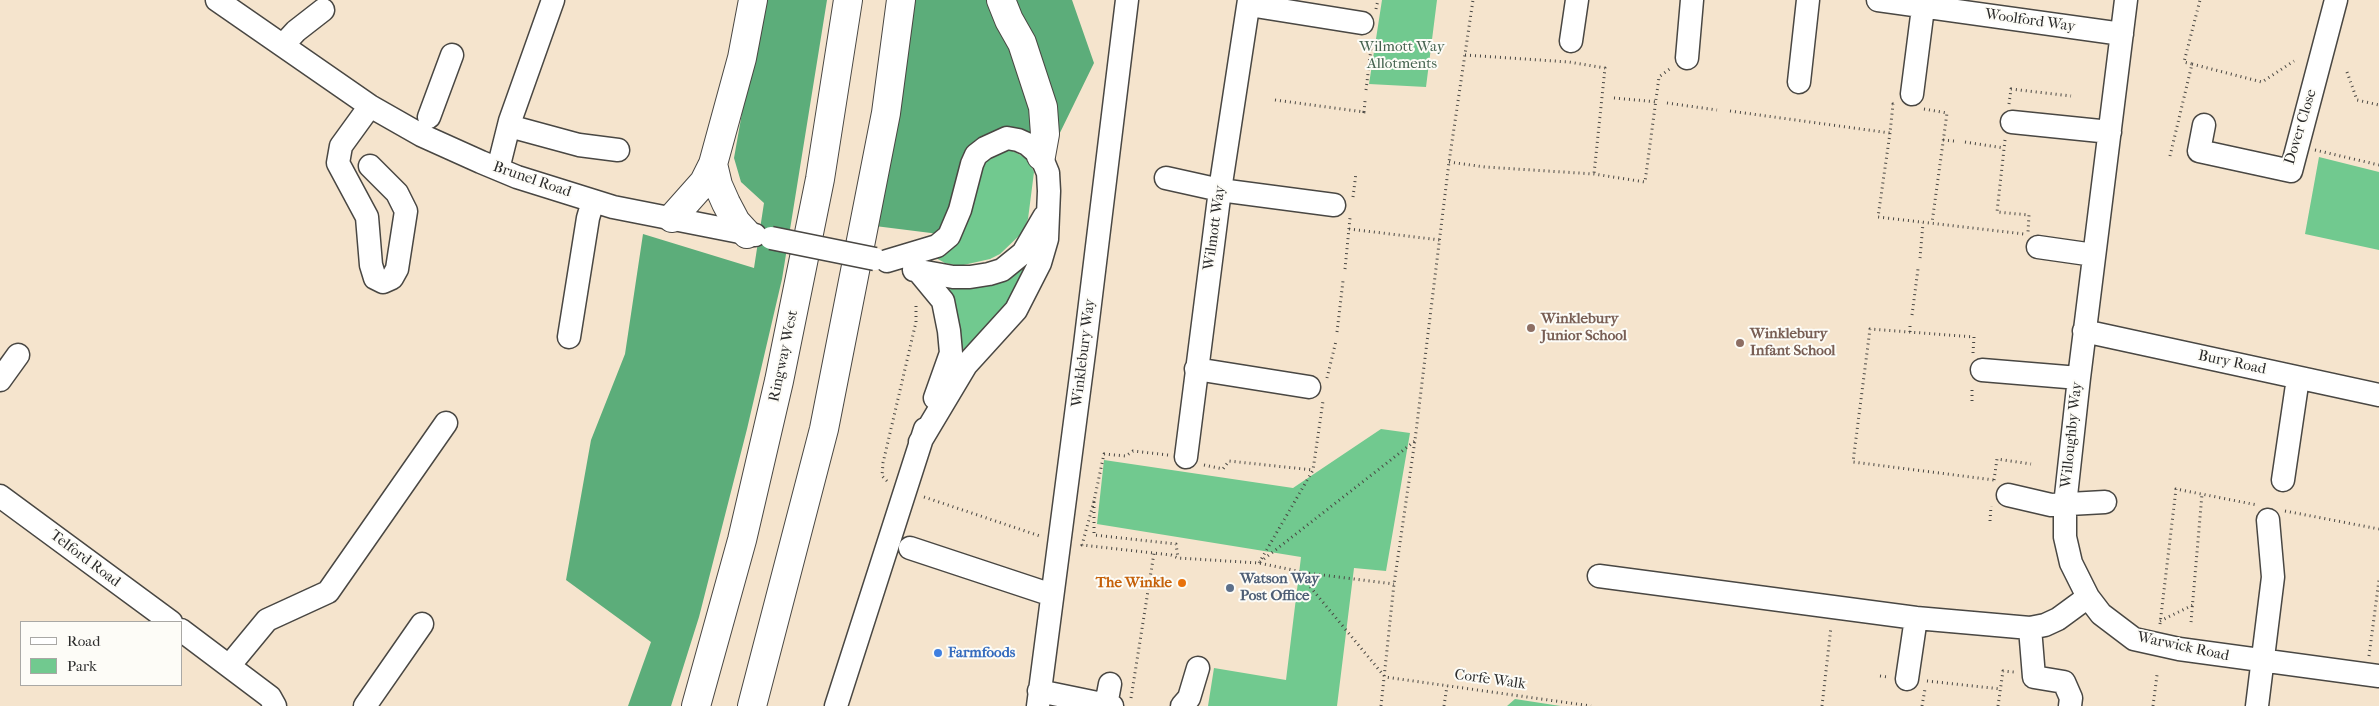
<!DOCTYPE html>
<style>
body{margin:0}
#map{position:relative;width:2379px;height:706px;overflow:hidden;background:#f5e4cd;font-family:"IM FELL French Canon",serif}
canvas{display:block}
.legend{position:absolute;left:20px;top:621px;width:162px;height:65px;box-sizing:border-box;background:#fdfcf7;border:1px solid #a9a8a5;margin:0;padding:6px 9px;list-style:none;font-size:15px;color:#2b2b2b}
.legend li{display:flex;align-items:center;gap:10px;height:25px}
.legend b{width:25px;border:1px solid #a9a8a5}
</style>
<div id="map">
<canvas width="2379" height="706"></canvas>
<ul class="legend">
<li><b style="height:6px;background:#fff"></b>Road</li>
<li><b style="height:14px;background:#71c98f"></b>Park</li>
</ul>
</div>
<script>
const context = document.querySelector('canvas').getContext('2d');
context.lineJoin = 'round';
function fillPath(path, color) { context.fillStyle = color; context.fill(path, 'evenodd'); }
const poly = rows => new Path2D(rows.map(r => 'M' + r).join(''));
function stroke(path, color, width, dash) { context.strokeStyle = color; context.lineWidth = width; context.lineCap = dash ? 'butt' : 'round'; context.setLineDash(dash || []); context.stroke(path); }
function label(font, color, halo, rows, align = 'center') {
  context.font = font + ' "IM FELL French Canon",serif'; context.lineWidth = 4; context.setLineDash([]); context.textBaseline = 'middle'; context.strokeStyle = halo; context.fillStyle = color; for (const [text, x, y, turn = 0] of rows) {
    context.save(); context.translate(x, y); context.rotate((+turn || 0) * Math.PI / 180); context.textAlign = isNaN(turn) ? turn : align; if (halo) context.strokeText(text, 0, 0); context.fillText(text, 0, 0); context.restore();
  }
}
fillPath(poly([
 [1382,0,1437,0,1426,87,1369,84],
 [1009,149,1024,157,1030,163,1034,172,1028,219,1022,233,1000,254,990,259,959,266,945,263,936,258,949,251,962,236,973,203,982,168,987,158],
 [2319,157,2379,172,2379,250,2305,234],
 [1028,258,1029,264,1003,311,966,351,956,343,943,282],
 [1381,429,1410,433,1386,571,1354,568,1337,706,1208,706,1214,668,1286,680,1301,557,1097,524,1104,460,1293,488],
 [1515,699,1554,705,1561,706,1507,706]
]), '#71c98f');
fillPath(poly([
 [762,0,827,0,782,279,747,429,699,617,671,706,628,706,651,642,566,580,591,440,625,354,643,234,754,268,764,203,741,182,734,158],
 [911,0,1072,0,1094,63,1054,145,969,150,939,234,875,226]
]), '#5cad7a');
const minor = poly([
 [217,0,370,106,421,135,481,162,517,177,613,207,755,235],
 [1878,0,2122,34],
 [2126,0,2079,378,2065,505,2065,537,2071,563,2088,597,2101,614,2134,639,2179,649,2379,676],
 [1249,5,1362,23],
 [1571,41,1577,0],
 [283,45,296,31,323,10],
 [1687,58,1692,0],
 [1799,82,1808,0],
 [1912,94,1924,0],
 [370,106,341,146,338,163,367,217,371,265,375,278,383,282,392,278,397,269,406,211,397,193,370,166],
 [429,117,452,55],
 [2012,122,2110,132],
 [2204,125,2199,151,2291,171,2336,0],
 [509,126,579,145,618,150],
 [498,169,510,121,553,0],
 [1166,178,1220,190,1334,205],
 [2038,247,2094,255],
 [887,261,937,246,949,236,960,210,972,164,976,155,985,148,1007,138,1018,140,1027,144,1041,156,1048,173,1049,191,1047,239,1040,263,1016,310,966,365,920,442],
 [914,270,953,277,970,277,989,274,1002,270,1023,253,1044,217],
 [919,272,943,301,949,331,951,353,935,398],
 [2084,331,2379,395],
 [569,337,588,218,593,201],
 [1196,369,1309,387],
 [1982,370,2079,378],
 [0,380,18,355],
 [1186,457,1220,190,1249,0],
 [2283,480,2298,378],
 [2008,495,2051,505,2105,502],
 [0,496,171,622],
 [910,548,1052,595],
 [1599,576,1916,618,2030,628,2045,625,2058,619,2088,597],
 [2030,628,2034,677,2064,682,2071,698,2070,706],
 [181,630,270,697,275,706],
 [229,666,267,620,328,592,446,423],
 [1907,679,1916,618],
 [1039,691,1112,706],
 [1106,705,1110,684],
 [365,706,422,624],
 [836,706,925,429],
 [1038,706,1085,345,1127,0],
 [1182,706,1189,698,1198,668],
 [2257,706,2273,577,2268,520]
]);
const major = poly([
 [1001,0,1009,20,1022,43,1043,107,1045,134,1041,156],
 [713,164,718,185,726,203,736,222,747,234],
 [672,218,704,182,713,164,742,58,753,0],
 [696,706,742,540,779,381,820,179,848,0],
 [752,706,824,429,886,113,901,0]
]);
stroke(minor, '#494743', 25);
stroke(major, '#494743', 30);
stroke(poly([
 [1376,9,1378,0],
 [1465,55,1569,62,1605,68,1594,174],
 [2192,64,2262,82,2294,61],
 [2347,72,2357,100,2379,105],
 [1366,90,1372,40],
 [1614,98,1658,102],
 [1275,100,1364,112,1363,116],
 [1667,103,1717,110],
 [2009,104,2011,89,2071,96],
 [1924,109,1947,113,1932,223],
 [1730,111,1890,133,1893,104,1896,105],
 [1364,112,1365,101],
 [1890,133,1878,217,2024,234],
 [1943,140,1954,141],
 [2005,140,1997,212,2029,215,2028,232],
 [1965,142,2004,148],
 [2315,150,2379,165],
 [2170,156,2192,64,2184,62,2200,0],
 [1449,162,1485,167,1594,174,1645,182,1659,77,1671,68],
 [1353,197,1356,173],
 [1349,229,1440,240],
 [1920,258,1923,223],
 [1345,269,1350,218],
 [1912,315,1918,269],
 [1337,332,1343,281],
 [1910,332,1910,325],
 [1973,353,1974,337,1870,329,1853,462,1994,480],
 [1327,378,1336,341],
 [1972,401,1972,387],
 [1168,455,1133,451,1126,456,1104,454,1094,501,1094,535,1176,544,1178,558],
 [1204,465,1223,469,1229,461,1313,470],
 [1994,480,1997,459,2031,464],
 [887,481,882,476,883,463,916,322,916,305],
 [924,497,1040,536],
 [1094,501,1082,545,1171,555,1178,558,1259,563,1307,573,1394,584],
 [2285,511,2379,529],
 [1990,521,1991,506],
 [1260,562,1415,441],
 [1259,563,1313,470,1323,401],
 [1307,573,1307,583,1385,677,1591,706],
 [2160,621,2193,605],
 [2191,622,2202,494],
 [2160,624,2176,489,2257,505],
 [2369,656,2379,580],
 [1880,676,1888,677],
 [1927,681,2001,689],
 [1131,698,1154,553],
 [1381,706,1394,584,1415,440,1449,162,1473,0],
 [1444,706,1447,686],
 [1822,706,1831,627],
 [1922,706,1925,689],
 [1998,706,2003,671,2014,672],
 [2153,706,2157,675]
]), '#494743', 3, [1, 4]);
stroke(minor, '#fff', 22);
stroke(major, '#fff', 28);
const minorBridge = poly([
 [771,238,875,259]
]);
stroke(minorBridge, '#494743', 25, []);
stroke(minorBridge, '#fff', 22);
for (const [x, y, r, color] of [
 [1531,328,5,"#8d6e63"],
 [1740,343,5,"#8d6e63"],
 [1182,583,5,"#e8710a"],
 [1230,588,5,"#5c6f8a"],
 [938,653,5,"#3f7fe0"]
]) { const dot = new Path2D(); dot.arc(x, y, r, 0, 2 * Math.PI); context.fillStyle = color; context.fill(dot); stroke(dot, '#fdfcf7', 2); }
label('15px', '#2b2b2b', '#fdfcf7', [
 ["Woolford Way",2030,21,8],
 ["Dover Close",2301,127,-73],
 ["Brunel Road",532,180,19],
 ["Wilmott Way",1215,228,-82],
 ["Winklebury Way",1084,353,-83],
 ["Ringway West",784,356,-78],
 ["Bury Road",2232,363,12],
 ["Willoughby Way",2072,435,-84],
 ["Telford Road",85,559,37],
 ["Warwick Road",2183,647,12],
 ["Corfe Walk",1490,680,8]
]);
label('15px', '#44624e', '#fdfcf7', [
 ["Wilmott Way",1402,47],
 ["Allotments",1402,64]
]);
label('bold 15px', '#785e54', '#fdfcf7', [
 ["Winklebury",1541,319],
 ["Junior School",1541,336],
 ["Winklebury",1750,334],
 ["Infant School",1750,351]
], 'left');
label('bold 15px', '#4e5e75', '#fdfcf7', [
 ["Watson Way",1240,579],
 ["Post Office",1240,596]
], 'left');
label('bold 15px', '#c56008', '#fdfcf7', [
 ["The Winkle",1172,583]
], 'right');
label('bold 15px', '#366cbe', '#fdfcf7', [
 ["Farmfoods",948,653]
], 'left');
</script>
